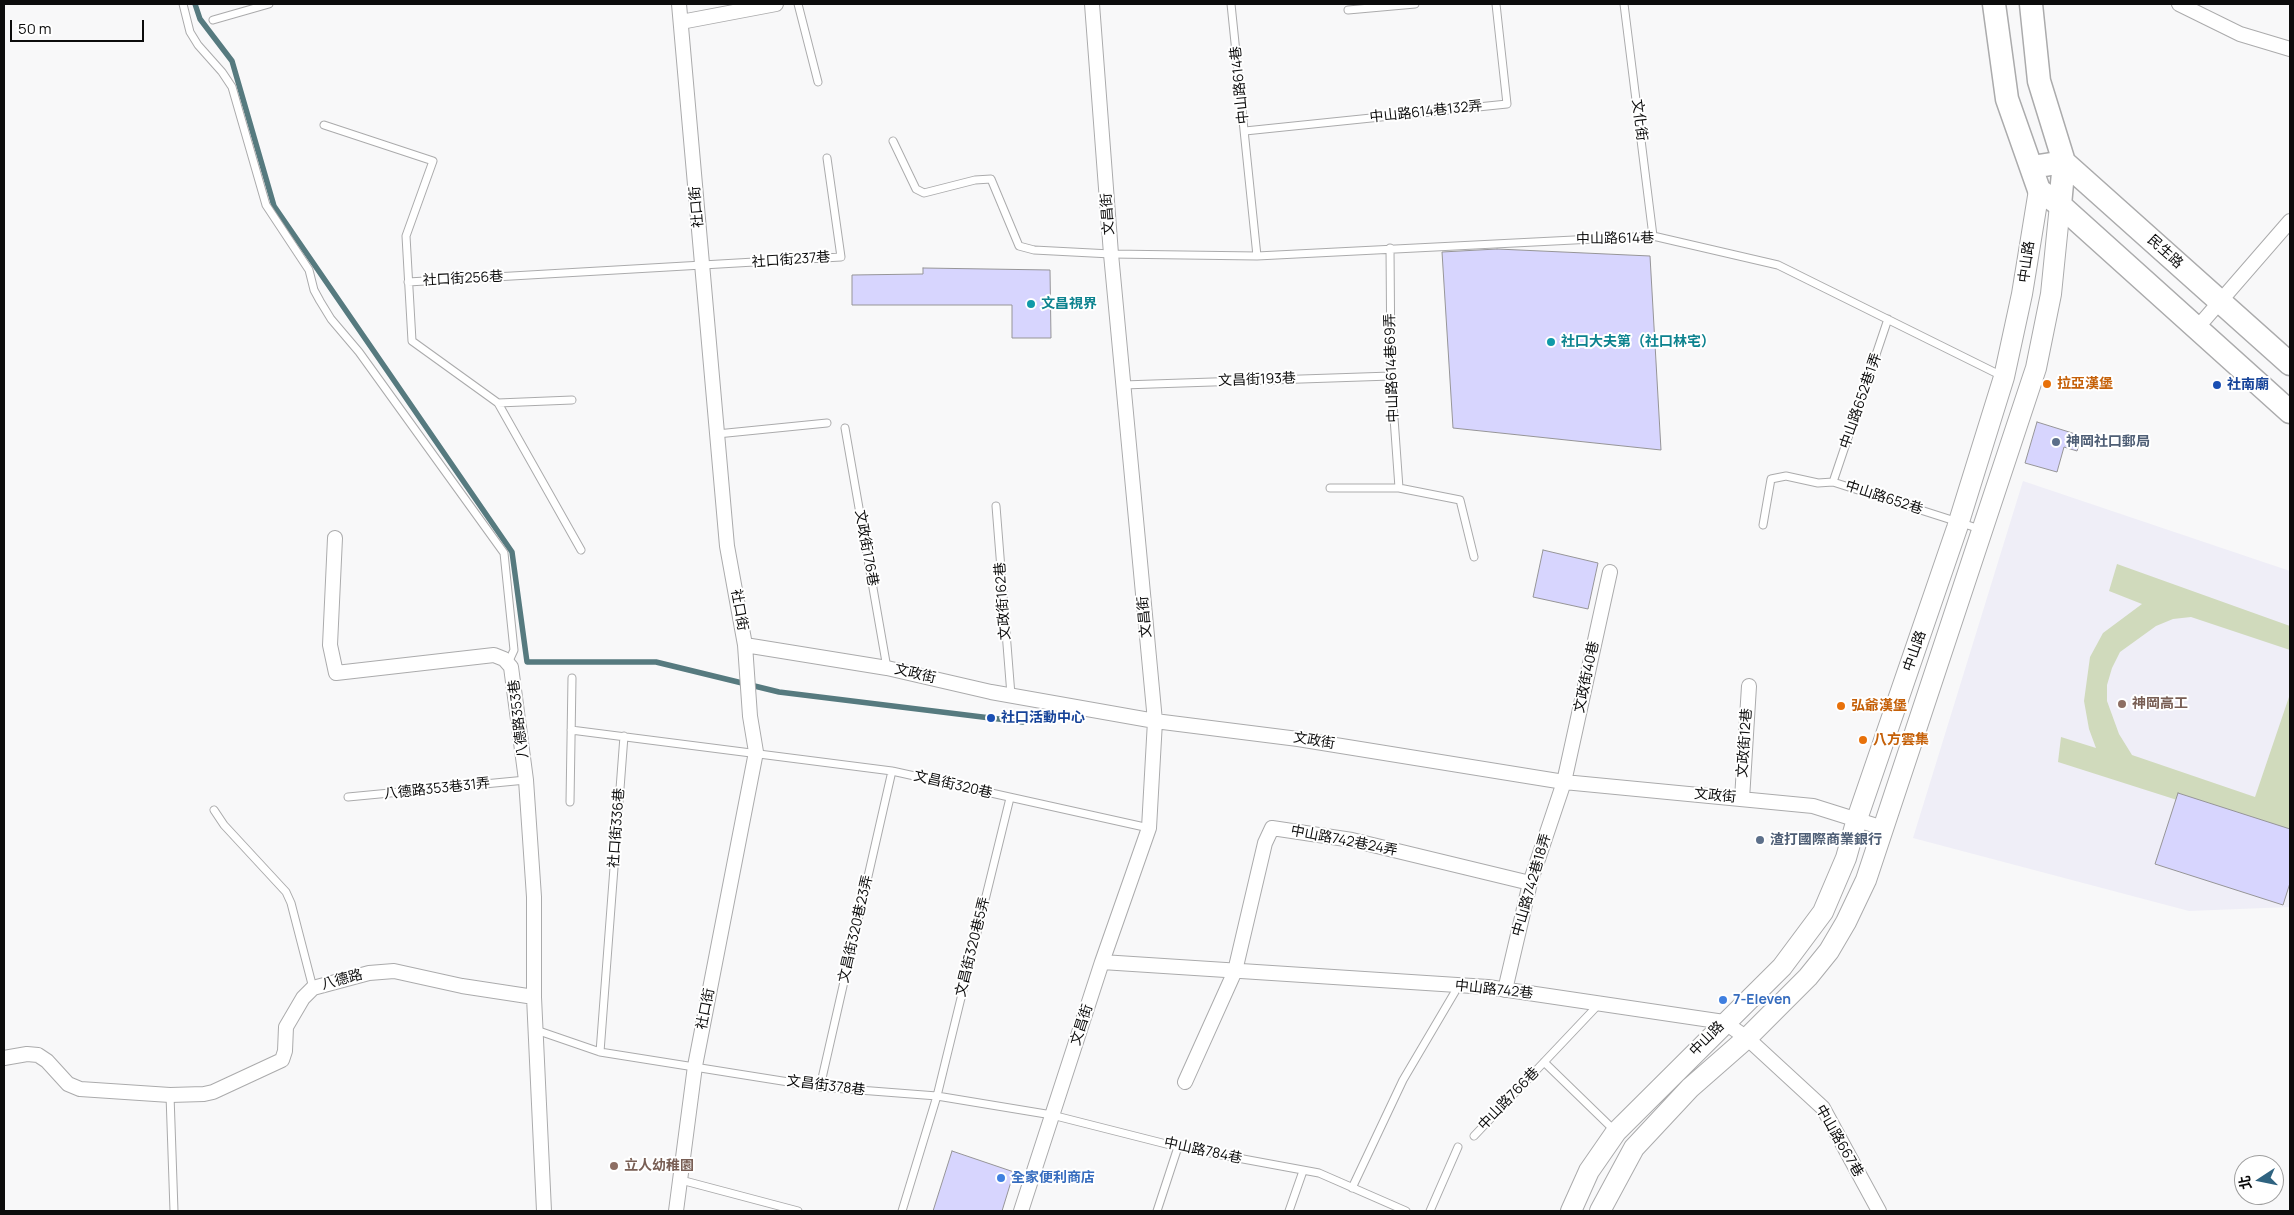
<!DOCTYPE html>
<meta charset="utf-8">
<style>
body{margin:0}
#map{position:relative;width:2294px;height:1215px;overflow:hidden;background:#f8f8f9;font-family:Manrope,"Noto Sans TC",sans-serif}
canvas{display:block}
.frame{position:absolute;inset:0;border:5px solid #0c0c0c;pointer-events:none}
.north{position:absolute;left:2234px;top:1155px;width:50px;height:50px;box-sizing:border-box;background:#fff;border:1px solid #9e9e9e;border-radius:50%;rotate:259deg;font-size:14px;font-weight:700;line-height:20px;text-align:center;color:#0c0c0c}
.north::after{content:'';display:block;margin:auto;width:18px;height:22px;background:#2f6380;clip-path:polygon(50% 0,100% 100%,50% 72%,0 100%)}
.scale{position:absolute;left:10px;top:20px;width:134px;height:22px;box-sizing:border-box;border:2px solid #0c0c0c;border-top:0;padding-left:6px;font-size:15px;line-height:18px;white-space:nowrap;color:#0c0c0c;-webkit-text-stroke:4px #fff;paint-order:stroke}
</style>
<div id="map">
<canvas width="2294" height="1215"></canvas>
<div class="frame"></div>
<div class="north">北</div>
<div class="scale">50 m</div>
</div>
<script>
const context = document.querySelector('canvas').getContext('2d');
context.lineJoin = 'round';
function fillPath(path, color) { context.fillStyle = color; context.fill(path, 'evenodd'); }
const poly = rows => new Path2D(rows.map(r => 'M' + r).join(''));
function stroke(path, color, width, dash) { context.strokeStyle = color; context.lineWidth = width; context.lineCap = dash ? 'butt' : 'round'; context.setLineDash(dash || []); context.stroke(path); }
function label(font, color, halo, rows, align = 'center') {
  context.font = font + ' Manrope,"Noto Sans TC",sans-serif'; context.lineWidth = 4; context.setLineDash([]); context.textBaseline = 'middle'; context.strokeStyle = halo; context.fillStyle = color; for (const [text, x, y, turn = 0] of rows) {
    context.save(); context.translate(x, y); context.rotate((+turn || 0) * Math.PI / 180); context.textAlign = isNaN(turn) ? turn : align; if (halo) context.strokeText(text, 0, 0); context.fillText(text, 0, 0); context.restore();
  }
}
fillPath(poly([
 [2023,481,2290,571,2290,907,2189,911,1913,838]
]), '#efeef7');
fillPath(poly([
 [2117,564,2290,626,2290,650,2191,617,2173,619,2156,626,2120,652,2112,668,2107,685,2107,701,2119,734,2132,755,2255,797,2290,694,2290,836,2058,762,2061,737,2096,748,2089,729,2084,701,2090,657,2103,633,2142,604,2109,591]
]), '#d0dabc');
stroke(poly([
 [195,4,200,19,232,61,274,206,512,552,527,662,656,662,779,692,1023,722]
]), '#567a7f', 5.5);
const building = poly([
 [1497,249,1650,256,1661,450,1453,428,1442,252,1497,249],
 [923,268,1050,270,1051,338,1012,338,1012,305,852,305,852,275,923,274,923,268],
 [2037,422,2082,436,2077,451,2064,447,2057,472,2025,463,2037,422],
 [1543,550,1598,563,1588,609,1533,597,1543,550],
 [2178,793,2290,829,2290,883,2283,905,2155,864,2178,793],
 [952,1151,1014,1172,1002,1211,933,1211,952,1151]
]);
fillPath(building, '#d7d5fe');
stroke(building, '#969597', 1);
const lane = poly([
 [183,4,190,32,198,45,222,72,232,87,266,205,309,270,314,290,320,301,331,319,359,352,504,553,514,650,508,663],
 [798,4,818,82],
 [1231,4,1257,256],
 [1624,4,1653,236],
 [1348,10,1415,4],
 [213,20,269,4],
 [324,125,433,161,406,236,412,341,498,403,581,550],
 [1245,131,1507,104,1496,4],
 [893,141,916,189,924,193,975,180,991,179,1019,246,1034,250,1111,254,1257,256,1653,236,1778,265,2002,376],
 [1390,248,1391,376,1399,488],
 [408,282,841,257,827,158],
 [1123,385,1391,376],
 [498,403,572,400],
 [845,428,887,668],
 [717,434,827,423],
 [1833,482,1888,319],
 [1330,488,1399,488,1460,500,1474,557],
 [996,506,1011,695],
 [1763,525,1771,479,1786,476,1818,483,1833,482,1980,529],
 [571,730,892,771,1149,828],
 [348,797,526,780],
 [570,802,572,678],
 [214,810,224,825,286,892,291,903,313,988],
 [536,1030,600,1052,820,1087,937,1096,1052,1115,1178,1147,1319,1173,1406,1211],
 [600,1052,624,736],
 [1544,1062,1614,1130],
 [820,1087,892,771],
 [170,1095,174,1211],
 [1474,1136,1599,1004],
 [681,1180,798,1211],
 [1352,1188,1403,1080,1459,985],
 [902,1211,937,1096,1010,798],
 [1157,1211,1178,1147],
 [1289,1211,1303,1171],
 [1430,1211,1458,1147]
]);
const street = poly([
 [2179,4,2240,34,2290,49],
 [681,22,776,4],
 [2197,328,2290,221],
 [335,538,330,645,336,673,494,655,504,659,511,667,526,780,534,897,534,997],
 [745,645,887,668,991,692,1155,721,1298,739,1564,782,1813,806,1883,828],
 [1742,799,1749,686],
 [1102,962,1488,987,1724,1022,1747,1038,1823,1108,1879,1211],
 [1505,990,1530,883,1564,782,1610,572],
 [4,1058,27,1054,38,1055,47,1061,68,1084,80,1089,170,1095,204,1094,213,1092,282,1060,285,1051,286,1027,303,998,313,988,369,973,394,971,462,986,534,997,544,1211],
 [1185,1082,1235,971,1265,843,1272,828,1352,840,1530,883],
 [676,1211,695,1066,756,752,750,716,745,645,727,546,679,4],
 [1021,1211,1102,962,1149,828,1155,721,1111,254,1092,4]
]);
const secondary = poly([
 [1571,1211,1589,1171,1616,1132,1782,967,1823,912,1846,858,1857,819,1957,528,2004,377,2022,294,2039,190],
 [1600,1211,1634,1148,1690,1088,1747,1038,1808,977,1829,951,1846,922,1866,880,2036,368,2051,294,2060,205]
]);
const primary = poly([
 [1994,4,2007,99,2039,190,2060,205,2290,412],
 [2031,4,2039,81,2064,162,2060,205],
 [2032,167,2064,162,2290,364]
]);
stroke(lane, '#ababac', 9);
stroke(street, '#ababac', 16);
stroke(secondary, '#ababac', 22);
stroke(primary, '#ababac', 25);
stroke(lane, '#fff', 7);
stroke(street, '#fff', 14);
stroke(secondary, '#fff', 20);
stroke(primary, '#fff', 22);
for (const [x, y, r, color] of [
 [1031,304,5,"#0f9aa8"],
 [1551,342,5,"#0f9aa8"],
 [2047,384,5,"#e8710a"],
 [2217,385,5,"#1a4fb4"],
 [2056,442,5,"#5c6f8a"],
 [2122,704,5,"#8d6e63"],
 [1841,706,5,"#e8710a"],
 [991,718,5,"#1a4fb4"],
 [1863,740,5,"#e8710a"],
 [1760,840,5,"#5c6f8a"],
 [1723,1000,5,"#3f7fe0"],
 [614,1166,5,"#8d6e63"],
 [1001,1178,5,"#3f7fe0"]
]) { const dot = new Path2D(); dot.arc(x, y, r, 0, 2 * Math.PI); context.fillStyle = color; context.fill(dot); stroke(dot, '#fff', 2); }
label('14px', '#0c0c0c', '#fff', [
 ["中山路614巷",1240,85,-96],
 ["中山路614巷132弄",1426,112,-6],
 ["文化街",1639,120,83],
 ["社口街",697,207,-95],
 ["文昌街",1108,214,-94],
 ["中山路614巷",1615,239,-1],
 ["民生路",2165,252,42],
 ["社口街237巷",791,260,-4],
 ["中山路",2027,262,-82],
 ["社口街256巷",463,279,-3],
 ["中山路614巷69弄",1392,368,-92],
 ["文昌街193巷",1257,380,-2],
 ["中山路652巷1弄",1861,401,-71],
 ["中山路652巷",1884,498,18],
 ["文政街176巷",866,548,80],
 ["文政街162巷",1003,601,-94],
 ["社口街",739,610,80],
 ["文昌街",1145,617,-95],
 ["中山路",1915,651,-71],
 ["文政街",915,674,13],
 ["文政街40巷",1587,677,-78],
 ["八德路353巷",519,719,-97],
 ["文政街",1314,741,9],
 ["文政街12巷",1745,743,-86],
 ["文昌街320巷",953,785,13],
 ["八德路353巷31弄",437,789,-6],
 ["文政街",1715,796,5],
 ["社口街336巷",617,828,-86],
 ["中山路742巷24弄",1344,841,11],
 ["中山路742巷18弄",1532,885,-74],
 ["文昌街320巷23弄",856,929,-77],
 ["文昌街320巷5弄",973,947,-76],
 ["八德路",342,980,-15],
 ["中山路742巷",1494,990,6],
 ["社口街",706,1009,-79],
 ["文昌街",1082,1025,-72],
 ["中山路",1707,1039,-45],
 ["文昌街378巷",826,1086,7],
 ["中山路766巷",1509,1099,-46],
 ["中山路667巷",1839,1141,60],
 ["中山路784巷",1203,1151,12]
]);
label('bold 14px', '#0d838f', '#fff', [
 ["文昌視界",1041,304],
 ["社口大夫第（社口林宅）",1561,342]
], 'left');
label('bold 14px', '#c56008', '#fff', [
 ["拉亞漢堡",2057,384],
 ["弘爺漢堡",1851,706],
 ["八方雲集",1873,740]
], 'left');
label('bold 14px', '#164399', '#fff', [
 ["社南廟",2227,385],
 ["社口活動中心",1001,718]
], 'left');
label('bold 14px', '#4e5e75', '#fff', [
 ["神岡社口郵局",2066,442],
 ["渣打國際商業銀行",1770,840]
], 'left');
label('bold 14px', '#785e54', '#fff', [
 ["神岡高工",2132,704],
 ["立人幼稚園",624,1166]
], 'left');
label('bold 14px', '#366cbe', '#fff', [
 ["7-Eleven",1733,1000],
 ["全家便利商店",1011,1178]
], 'left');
</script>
